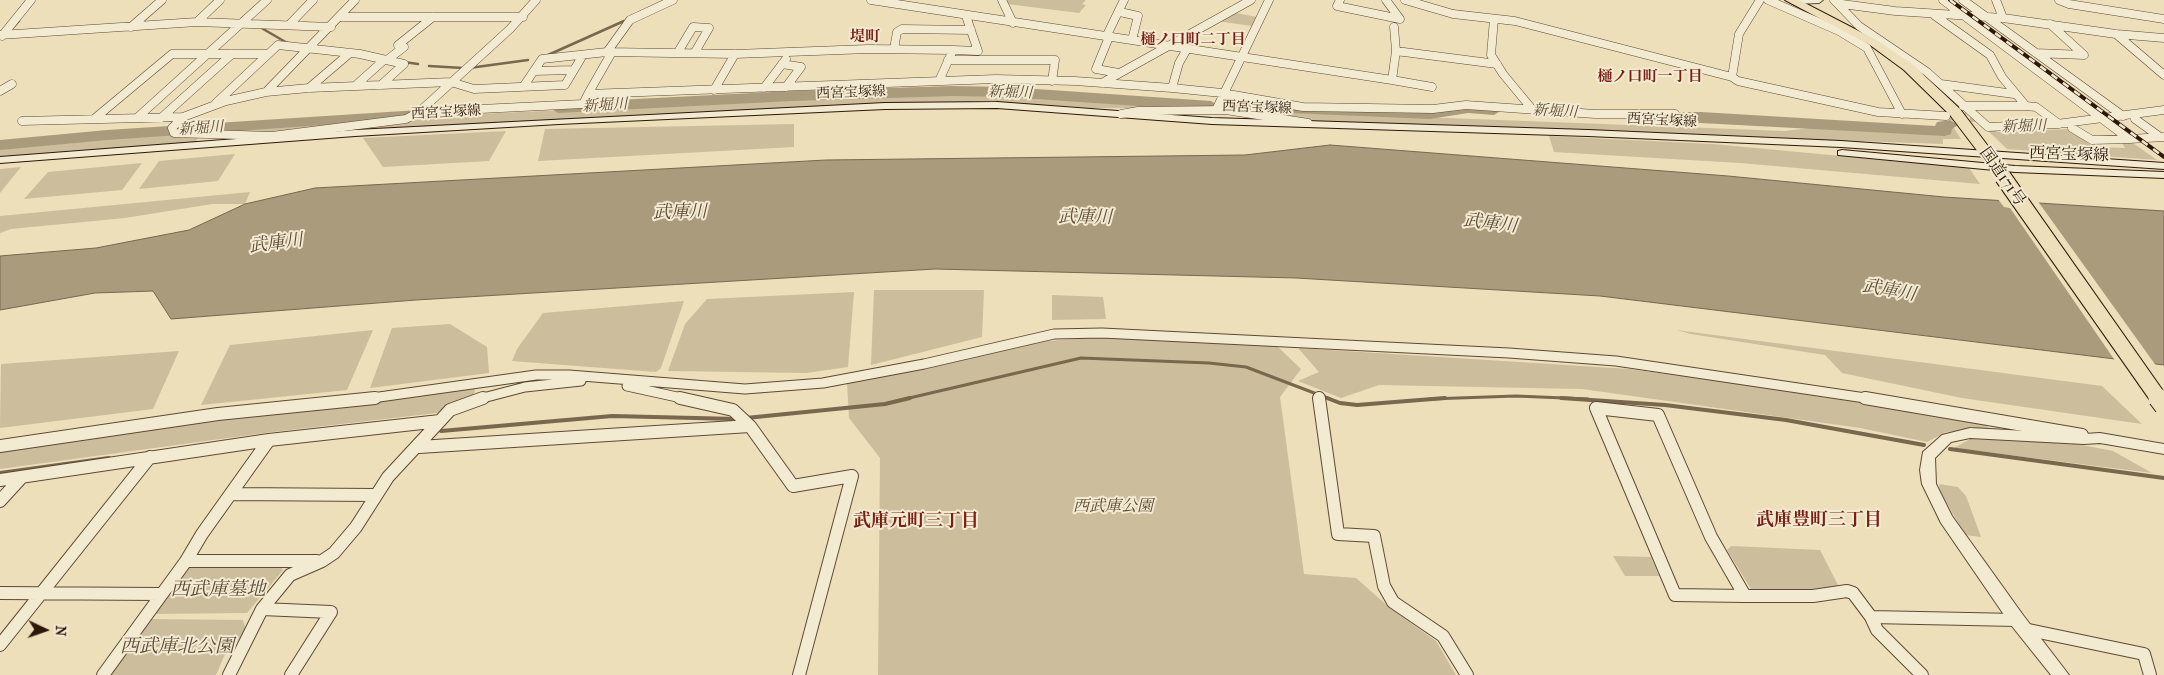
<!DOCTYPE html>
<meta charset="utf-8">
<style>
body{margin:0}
#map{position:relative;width:2164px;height:675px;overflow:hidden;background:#ecdfba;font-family:"IM FELL French Canon",serif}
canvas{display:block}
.north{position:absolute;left:20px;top:605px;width:50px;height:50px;-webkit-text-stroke:4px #f3ead2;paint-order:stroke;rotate:93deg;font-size:14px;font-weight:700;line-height:20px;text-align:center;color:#2e1808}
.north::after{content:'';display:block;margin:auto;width:18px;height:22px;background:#2e1808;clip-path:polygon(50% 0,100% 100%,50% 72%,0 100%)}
</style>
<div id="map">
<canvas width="2164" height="675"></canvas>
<div class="north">N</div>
</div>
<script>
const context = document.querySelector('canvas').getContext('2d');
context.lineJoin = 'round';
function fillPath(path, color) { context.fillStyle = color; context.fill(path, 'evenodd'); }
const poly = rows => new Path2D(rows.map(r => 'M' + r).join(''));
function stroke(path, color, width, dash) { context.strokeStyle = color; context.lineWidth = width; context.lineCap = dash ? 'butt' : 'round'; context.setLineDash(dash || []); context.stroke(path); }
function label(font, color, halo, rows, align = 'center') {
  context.font = font + ' "IM FELL French Canon","Noto Serif JP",serif'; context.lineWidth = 4; context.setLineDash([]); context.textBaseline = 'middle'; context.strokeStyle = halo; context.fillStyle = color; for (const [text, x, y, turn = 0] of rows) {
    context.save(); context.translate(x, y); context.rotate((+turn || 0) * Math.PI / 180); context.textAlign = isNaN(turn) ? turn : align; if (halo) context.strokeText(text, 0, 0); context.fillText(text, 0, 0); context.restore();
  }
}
fillPath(poly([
 [1005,0,1086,0,1082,4,1086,5,1079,13,1007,4],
 [1231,12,1257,17,1252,26,1217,21],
 [958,93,1092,99,1176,105,1176,108,1090,108,1034,104,843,106,699,112,308,135,412,121,415,118,453,115],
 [1230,96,1317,113,1785,131,1827,126,1920,131,1952,125,1961,139,1943,139,1943,144,1323,122,1247,111,1248,110,1267,110,1267,108,1225,105],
 [405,117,296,133,211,131,285,126],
 [794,124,794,147,538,161,545,129],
 [1986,129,1993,129,1997,132,2069,129,2090,140,2087,143,2096,147,2125,148,2122,143,2133,143,2157,160,2007,149],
 [506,131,489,161,383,167,363,138],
 [167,133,170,135,200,136,195,142,0,158,0,145],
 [1549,136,1713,144,1969,168,1980,184,1740,163,1554,152],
 [235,154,218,181,139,189,159,161],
 [142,163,122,190,24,199,48,172],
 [21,167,0,193,0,169],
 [250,192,245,204,212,204,125,218,11,229,0,233,0,216],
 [874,290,984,290,982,337,871,365],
 [854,292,848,367,806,373,668,371,685,324,707,299],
 [1052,295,1103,297,1106,319,1052,320],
 [684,301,661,368,656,372,512,361,517,349,543,313],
 [450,324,487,347,489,373,370,388,392,328],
 [373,330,347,390,201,405,230,345],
 [1676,330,2102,386,2142,424,1962,398,1842,373,1825,355,1691,334],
 [1102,337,1276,345,1301,369,1280,397,1304,574,1356,578,1390,608,1436,641,1456,675,878,675,880,458,849,418,847,383,1047,341],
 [1298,348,1629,369,1833,396,1984,424,1989,428,1946,432,1927,442,1860,428,1582,389,1379,385,1341,398,1298,381,1319,372],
 [179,351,153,409,0,428,1,364],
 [475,387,474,395,454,402,437,413,272,432,0,469,0,451,147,428],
 [1972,438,2077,444,2113,451,2152,473,1954,448],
 [1939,484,1958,487,1966,496,1981,537,1965,535,1940,491],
 [1731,546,1820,550,1839,587,1806,590,1756,591,1751,589,1727,550],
 [1613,556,1651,557,1659,576,1625,576],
 [192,566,280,566,283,570,247,613,152,614,184,570],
 [148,619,243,620,246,631,225,654,216,675,109,675]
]), '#ccbd9c');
const water = poly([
 [1330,145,1728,176,1944,197,2164,211,2164,365,1600,296,1296,278,935,269,416,300,171,319,153,291,95,293,0,310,0,256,96,248,189,230,245,204,315,188,826,160,1245,155,1330,145]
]);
fillPath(water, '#ab9b7d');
stroke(water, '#79674e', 1);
fillPath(poly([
 [1997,198,2037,200,2157,367,2116,362,2010,208,2004,207]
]), '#ecdfba');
stroke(poly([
 [258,26,289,44],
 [8,33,19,21],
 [548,55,624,21],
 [404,62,418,64],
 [429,66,463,68],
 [469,68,528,60]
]), '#79674e', 2.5);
stroke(poly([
 [905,399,1081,358,1209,363,1246,367,1330,399],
 [1429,399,1516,396,1588,399]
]), '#79674e', 3);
stroke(poly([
 [1327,398,1340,403,1357,405,1445,398],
 [1561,398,1665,405,1786,420,1924,445],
 [746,418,885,404,910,398],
 [441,431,612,416,737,419],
 [1950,449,2164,478],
 [0,473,109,458]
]), '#79674e', 4);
fillPath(poly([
 [953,86,1007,87,1211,101,1219,106,1211,111,1007,97,953,96,792,101,558,113,550,108,558,103,792,91,953,86],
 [1227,102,1430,109,1468,103,1494,105,1502,110,1494,115,1468,113,1430,119,1221,110,1219,107,1221,104,1227,102],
 [419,110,425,112,427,115,425,118,107,140,0,150,0,140,107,130,419,110],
 [1650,112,1701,112,1935,126,1937,122,1950,120,1958,125,1952,129,1951,134,1945,136,1644,120,1642,117,1644,114,1650,112]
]), '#ab9b7d');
stroke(poly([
 [1946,116,1976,118]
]), '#c6b796', 8, [8, 4]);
const minorFar2 = poly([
 [871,0,1392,80],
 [1002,0,1013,23],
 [1340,0,1337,6,1400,19,1386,0],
 [1405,0,1453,14,1515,21,1732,77,1738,81,1878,112,1946,116],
 [1768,0,1839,31,1867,48,1902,114],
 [1834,0,1859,26,1927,72,1988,127,2057,124,2164,110],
 [1835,0,1842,4,1895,11,2003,18,2116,34,2164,38],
 [1943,0,2129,139,2164,137],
 [1963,0,2123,116],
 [1996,0,2003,18],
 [2059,0,2069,4,2164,19],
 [1120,12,1138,16,1132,40],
 [1934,15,1990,55,2002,77,2026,106,1963,106],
 [339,17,523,17],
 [1494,19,1491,55,1503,74,1532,109],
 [197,22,220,0],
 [289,25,313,0],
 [131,27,162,0],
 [1394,27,1396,51,1392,80,1432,87],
 [2116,34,2164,75],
 [0,35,197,22,331,27],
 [2,36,31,0],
 [1106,37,1124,0],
 [1109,37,1096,69,1119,73],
 [894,49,897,32,902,29,971,30],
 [1396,51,1497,64],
 [607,52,630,20,673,0],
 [612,52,588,94,996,79,1075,81,1172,88,1222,93,1303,107,1433,109,1466,105,1595,114,1675,114],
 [678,52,693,27,709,28,695,52],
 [2036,53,2084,55,2050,24],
 [387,60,404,47,398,45,433,17],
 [948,60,1055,60,1052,81],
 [782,64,801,67,786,87],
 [534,71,573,70],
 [1732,77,1739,34,1760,0],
 [939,81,953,50,978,51,966,16],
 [1102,83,1251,0],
 [1941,84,2014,94],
 [355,86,384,60],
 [523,87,542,59,607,52,735,54,868,49,953,50],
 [309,88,350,53],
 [764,88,786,59],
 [1172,88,1179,63,1187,49],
 [714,90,735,54],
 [0,91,12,84],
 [266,92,355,0],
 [216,103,278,45,360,54,404,64,381,85],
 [2026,106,2036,107,2059,124],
 [1216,110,1269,0],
 [419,112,583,104,588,94],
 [1121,114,1138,111,1226,110,1308,123],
 [138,117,267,0],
 [183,117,172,128,174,133,272,136,406,119,419,112,510,29,536,0],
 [161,118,232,54],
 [94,119,172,54,268,54],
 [2135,119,2160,137],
 [22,121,183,117,226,101,266,92,309,88,451,82,474,89,565,85,583,55],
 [2072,128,2092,140,2129,139]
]);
const minorFar1 = poly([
 [627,386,686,399],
 [365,399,536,375,569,375,745,389,823,383,924,364,1054,334,1102,333,1509,353,1616,361,1872,399],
 [479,399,525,387,581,381]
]);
const minor = poly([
 [680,398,733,410,750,426,793,486,852,476,799,675],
 [1319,398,1338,534,1374,536,1384,586,1393,602,1443,636,1467,675],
 [1865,398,2082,435],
 [1596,408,1658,415,1711,537,1745,596,1675,595,1596,408],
 [440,421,450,410,483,398],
 [0,446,218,414,375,398],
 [419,447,750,426],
 [0,480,269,440,440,421,388,477,356,527,334,553,322,561,290,575,262,609,229,675],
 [231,494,376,495],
 [0,501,22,477],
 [186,561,317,561],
 [0,593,161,594],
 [1745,596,1813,596,1847,591,1853,593,1871,617,1877,630,1922,675],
 [262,609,331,612,291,675],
 [1871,617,2017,620],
 [2024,629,2144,654,2150,675],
 [0,645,150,457],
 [103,675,186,561,202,534,269,440]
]);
const tertiary = poly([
 [1790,0,1823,0,1819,3,1794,4,1791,3,1790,0],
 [1970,428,2084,434,2100,433,2164,444,2164,454,2100,443,2084,444,1970,438,1951,442,1935,458,1936,484,1952,516,2023,615,2069,675,2051,675,2011,625,1941,523,1922,484,1920,470,1923,452,1942,435,1970,428]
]);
const secondary = poly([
 [997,102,1212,118,1588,130,1841,141,2164,163,2164,169,1841,147,1588,136,1212,124,997,108,885,109,559,124,355,136,0,163,0,157,355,130,885,103,997,102],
 [1842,150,2015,166,2164,172,2164,178,2015,172,1838,155,1838,151,1842,150]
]);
const trunk = poly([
 [1785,0,1799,0,1878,41,1912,64,1960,109,2000,162,1998,165,1988,165,1950,115,1904,70,1870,45,1785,0]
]);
stroke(minorFar2, '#5e4a34', 9);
stroke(minorFar1, '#5e4a34', 11);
stroke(minor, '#5e4a34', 14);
stroke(tertiary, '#5e4a34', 2);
stroke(secondary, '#2e1808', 2);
stroke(trunk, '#2e1808', 2);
stroke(minorFar2, '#f3ead2', 8);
stroke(minorFar1, '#f3ead2', 9);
stroke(minor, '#f3ead2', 12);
fillPath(tertiary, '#f3ead2');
fillPath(secondary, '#f3ead2');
fillPath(trunk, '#ecdfba');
const rail = poly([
 [1950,0,2164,157]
]);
stroke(rail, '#2e1808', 4);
stroke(rail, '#f3ead2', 2.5, [7]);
const trunkBridgeFar2 = poly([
 [1993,162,2004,178]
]);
const trunkBridgeFar1 = poly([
 [2003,177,2159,399]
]);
const trunkBridge = poly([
 [2158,398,2164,406]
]);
stroke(trunkBridgeFar2, '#2e1808', 14, []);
stroke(trunkBridgeFar1, '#2e1808', 18, []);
stroke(trunkBridge, '#2e1808', 21, []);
stroke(trunkBridgeFar2, '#ecdfba', 12);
stroke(trunkBridgeFar1, '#ecdfba', 16);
stroke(trunkBridge, '#ecdfba', 19);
label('14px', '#2e1808', '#f3ead2', [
 ["西宮宝塚線",851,93,-2],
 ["西宮宝塚線",1257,108,2],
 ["西宮宝塚線",446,113,-3],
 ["西宮宝塚線",1662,121,3]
]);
label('bold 15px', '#7a1f14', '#f3ead2', [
 ["堤町",865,37],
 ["樋ノ口町二丁目",1193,40],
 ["樋ノ口町一丁目",1650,77]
]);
label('italic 15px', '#604c37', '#f3ead2', [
 ["新堀川",1010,93,2],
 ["新堀川",605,106,-3],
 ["新堀川",1555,112,3],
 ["新堀川",2024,127,-2],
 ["新堀川",201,129,-4]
]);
label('16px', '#2e1808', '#f3ead2', [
 ["西宮宝塚線",2069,155,2],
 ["国道171号",2002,177,55]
]);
label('italic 16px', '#5d4a34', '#f3ead2', [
 ["西武庫公園",1113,507]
]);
label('italic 18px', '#604c37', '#f3ead2', [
 ["武庫川",680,213,-1],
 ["武庫川",1085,218,1],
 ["武庫川",1490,224,7],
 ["武庫川",276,244,-7],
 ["武庫川",1889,291,10]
]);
label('bold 18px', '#7a1f14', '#f3ead2', [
 ["武庫豊町三丁目",1819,521],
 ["武庫元町三丁目",916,522]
]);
label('italic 19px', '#5d4a34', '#f3ead2', [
 ["西武庫墓地",218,590],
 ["西武庫北公園",177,647]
]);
</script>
